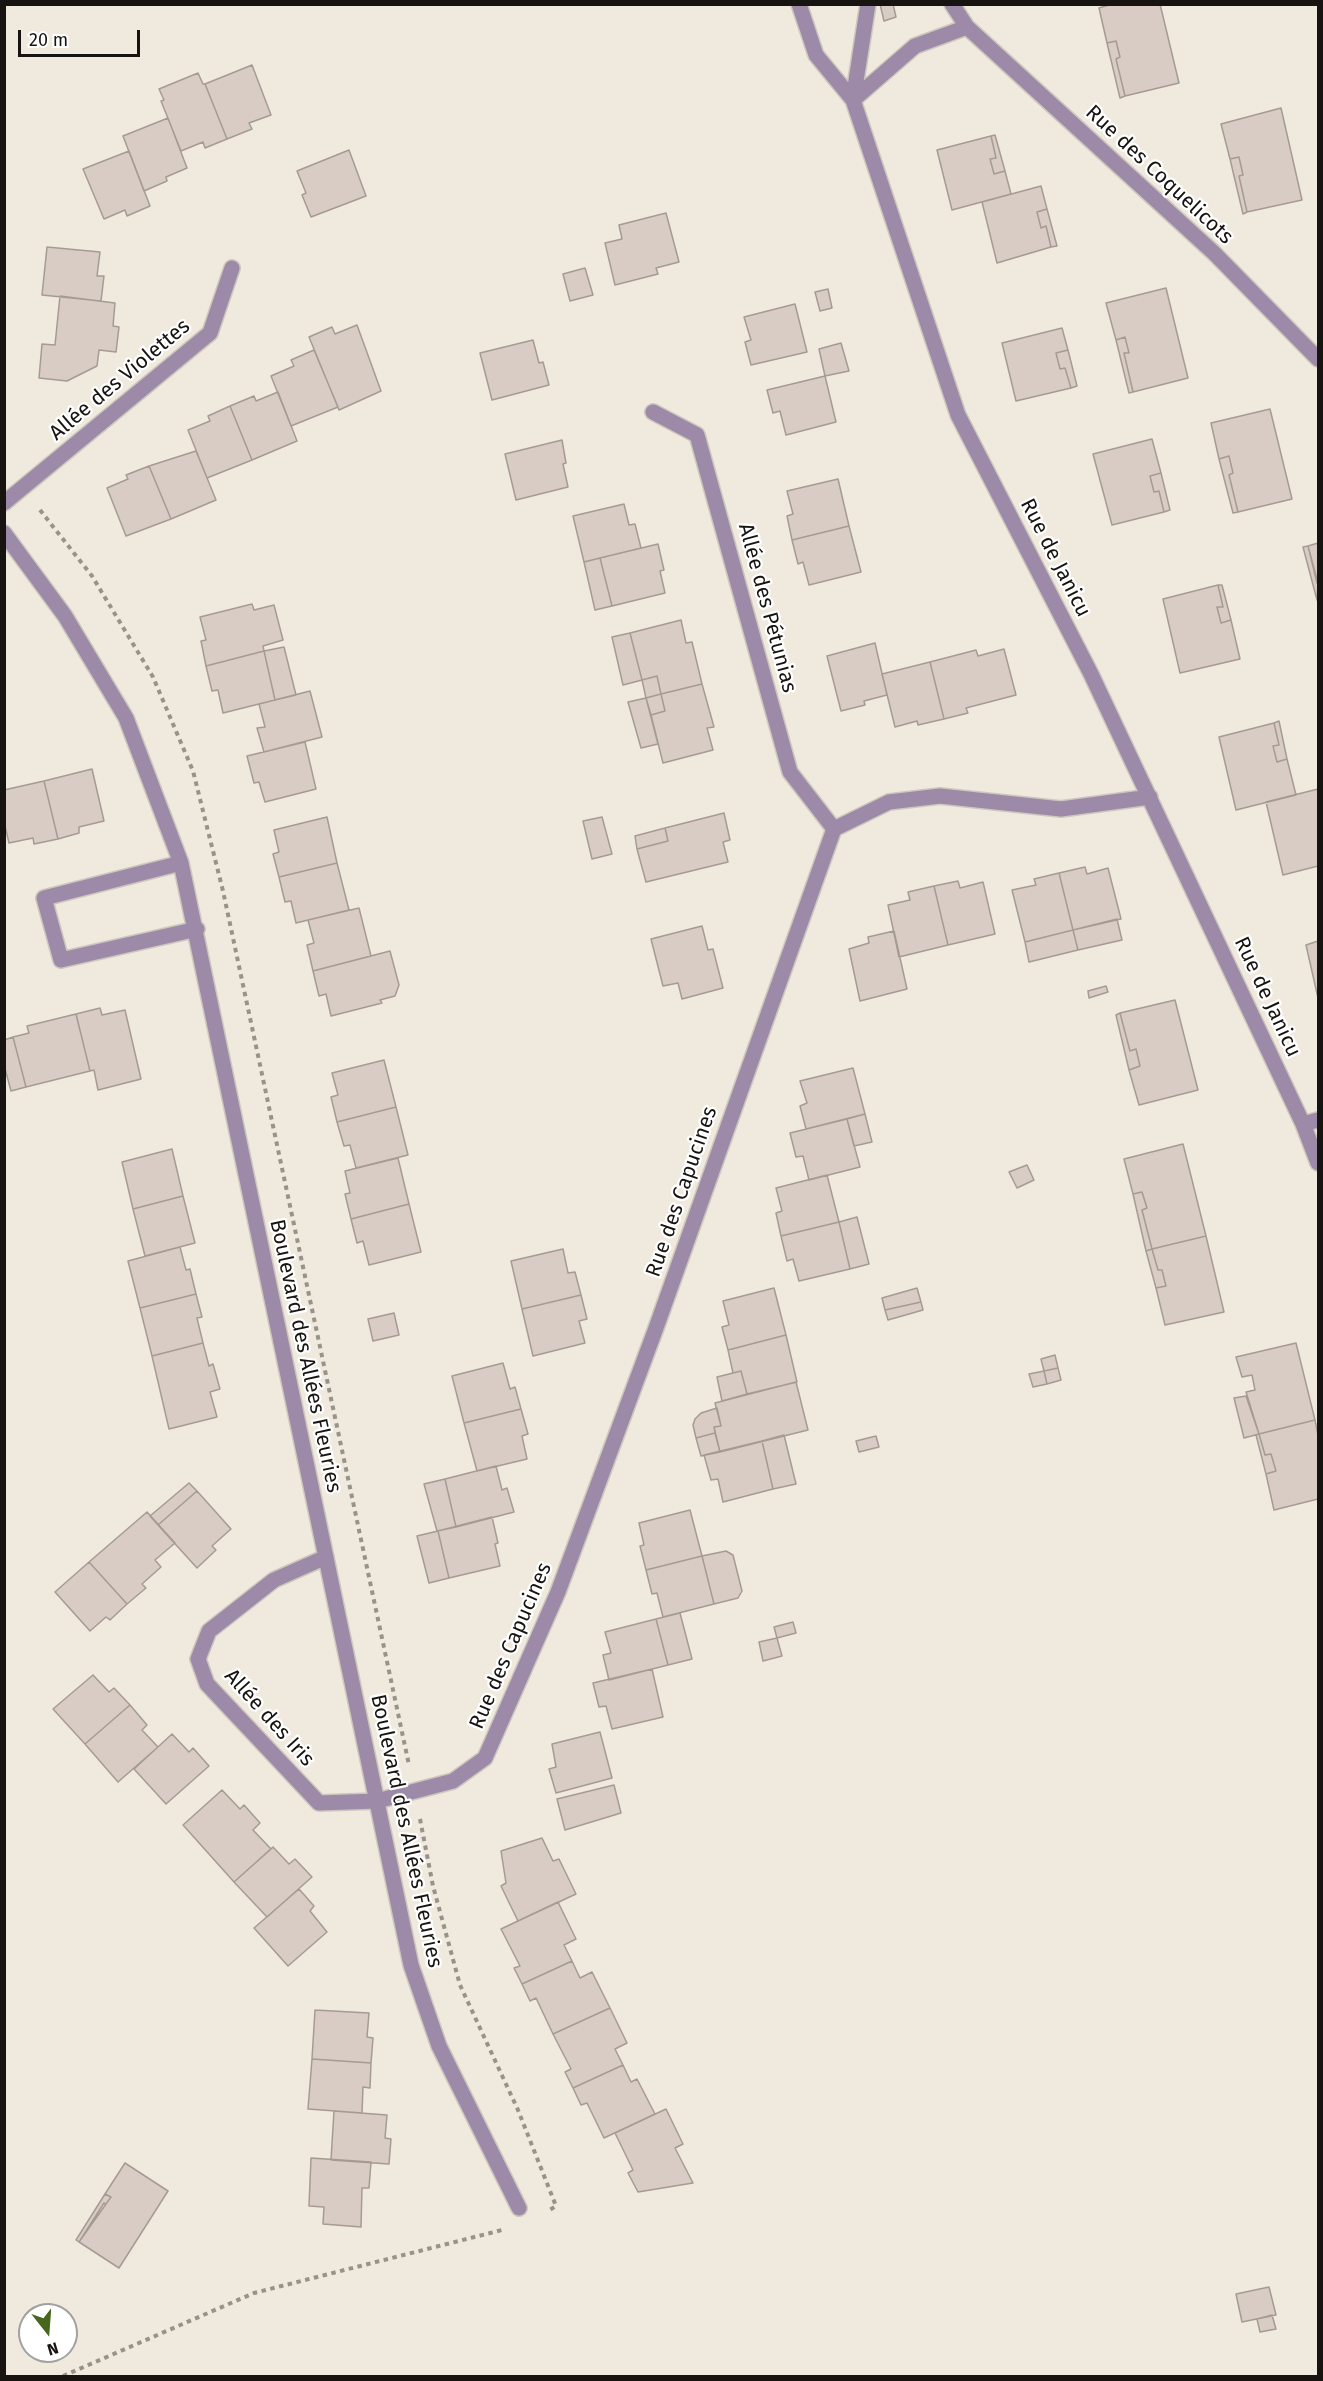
<!DOCTYPE html>
<meta charset="utf-8">
<style>
body{margin:0}
#map{position:relative;width:1323px;height:2381px;overflow:hidden;background:#f0e9de;font-family:"Fira Sans",sans-serif}
canvas{display:block}
.frame{position:absolute;inset:0;border:6px solid #161310;pointer-events:none}
.north{position:absolute;left:18px;top:2303px;width:60px;height:60px;box-sizing:border-box;background:#fff;border:2px solid #a2a19f;border-radius:50%;rotate:163deg;font-size:16px;font-weight:700;line-height:24px;text-align:center;color:#161310}
.north::after{content:'';display:block;margin:auto;width:21px;height:27px;background:#49671c;clip-path:polygon(50% 0,100% 100%,50% 72%,0 100%)}
.scale{position:absolute;left:18px;top:30px;width:122px;height:27px;box-sizing:border-box;border:3px solid #161310;border-top:0;padding-left:8px;font-size:18px;line-height:21px;white-space:nowrap;color:#161310;-webkit-text-stroke:4px #fff;paint-order:stroke}
</style>
<div id="map">
<canvas width="1323" height="2381"></canvas>
<div class="frame"></div>
<div class="north">N</div>
<div class="scale">20 m</div>
</div>
<script>
const context = document.querySelector('canvas').getContext('2d');
context.lineJoin = 'round';
function fillPath(path, color) { context.fillStyle = color; context.fill(path, 'evenodd'); }
const poly = rows => new Path2D(rows.map(r => 'M' + r).join(''));
function stroke(path, color, width, dash) { context.strokeStyle = color; context.lineWidth = width; context.lineCap = dash ? 'butt' : 'round'; context.setLineDash(dash || []); context.stroke(path); }
function label(font, color, halo, rows, align = 'center') {
  context.font = font + ' "Fira Sans",sans-serif'; context.lineWidth = 4.5; context.setLineDash([]); context.textBaseline = 'middle'; context.strokeStyle = halo; context.fillStyle = color; for (const [text, x, y, turn = 0] of rows) {
    context.save(); context.translate(x, y); context.rotate((+turn || 0) * Math.PI / 180); context.textAlign = isNaN(turn) ? turn : align; if (halo) context.strokeText(text, 0, 0); context.fillText(text, 0, 0); context.restore();
  }
}
const building = poly([
 [880,4,893,4,896,17,884,21,880,4],
 [1112,4,1160,4,1179,83,1125,96,1116,59,1120,57,1116,41,1107,43,1099,8,1112,4],
 [1116,41,1120,57,1116,59,1125,96,1120,98,1107,43,1116,41],
 [252,65,271,115,249,123,252,129,227,139,205,84,252,65],
 [198,73,203,84,205,84,227,139,205,148,203,142,181,151,161,101,164,100,159,89,198,73],
 [1281,108,1302,200,1247,212,1239,176,1243,175,1239,157,1230,159,1221,124,1281,108],
 [168,118,187,168,166,177,167,181,144,191,123,136,168,118],
 [995,135,1005,171,994,174,990,159,996,158,991,136,995,135],
 [991,136,996,158,990,159,994,174,1005,171,1011,194,952,210,937,150,991,136],
 [349,150,366,196,311,217,302,195,306,193,297,171,349,150],
 [129,151,150,206,127,216,125,210,104,219,83,169,129,151],
 [1239,157,1243,175,1239,176,1247,212,1243,214,1230,159,1239,157],
 [1041,186,1047,209,1037,212,1041,228,1046,226,1051,247,997,263,982,202,1041,186],
 [1047,209,1057,246,1051,247,1046,226,1041,228,1037,212,1047,209],
 [666,213,679,262,656,268,658,274,615,285,605,243,622,239,619,225,666,213],
 [47,247,100,252,97,276,104,276,101,301,42,295,47,247],
 [585,268,593,295,570,301,563,274,585,268],
 [1166,288,1188,378,1133,392,1124,353,1129,353,1125,337,1116,340,1106,303,1166,288],
 [828,289,832,308,820,311,815,292,828,289],
 [60,296,115,303,113,326,119,327,116,352,99,350,97,366,67,381,39,378,42,344,55,345,60,296],
 [795,304,807,352,751,365,745,342,751,340,744,317,795,304],
 [357,325,381,391,339,410,309,337,332,327,335,334,357,325],
 [1062,328,1068,350,1056,353,1060,369,1065,368,1071,388,1016,401,1002,343,1062,328],
 [1125,337,1129,353,1124,353,1133,392,1129,393,1116,340,1125,337],
 [533,340,539,363,543,362,549,385,492,400,480,353,533,340],
 [841,343,849,371,825,376,819,349,841,343],
 [314,350,338,407,291,426,271,376,294,366,291,360,314,350],
 [1068,350,1077,386,1071,388,1065,368,1060,369,1056,353,1068,350],
 [825,376,836,422,786,435,780,411,773,413,767,390,825,376],
 [278,392,297,441,252,460,230,406,254,396,256,401,278,392],
 [230,406,252,460,207,478,188,430,210,421,208,416,230,406],
 [1270,409,1292,499,1238,512,1229,475,1233,473,1229,456,1219,459,1211,423,1270,409],
 [1152,439,1161,473,1150,476,1154,492,1159,491,1164,512,1112,525,1093,454,1152,439],
 [562,440,566,463,563,464,568,487,516,500,505,454,562,440],
 [196,451,216,500,171,519,149,466,196,451],
 [1229,456,1233,473,1229,475,1238,512,1233,513,1219,459,1229,456],
 [149,466,171,519,126,536,107,488,128,479,126,475,149,466],
 [1161,473,1170,510,1164,512,1159,491,1154,492,1150,476,1161,473],
 [838,479,849,526,792,540,787,516,793,514,787,491,838,479],
 [624,504,629,525,635,524,641,548,584,562,573,516,624,504],
 [849,526,861,572,809,585,803,562,798,564,792,540,849,526],
 [1318,543,1318,583,1317,583,1308,546,1318,543],
 [658,544,664,570,660,571,665,593,612,606,600,558,658,544],
 [1308,546,1318,583,1317,600,1303,547,1308,546],
 [600,558,612,606,595,610,584,562,600,558],
 [1218,585,1222,585,1231,620,1221,623,1217,607,1223,607,1218,585],
 [1218,585,1223,607,1217,607,1221,623,1231,620,1240,659,1180,673,1163,599,1218,585],
 [252,604,254,610,274,605,283,640,263,646,264,651,206,666,201,641,206,640,200,617,252,604],
 [681,620,686,643,692,642,702,684,661,694,657,676,642,680,630,633,681,620],
 [630,633,642,680,623,685,612,637,630,633],
 [875,643,887,695,864,701,865,705,841,711,827,656,875,643],
 [284,647,296,695,275,700,264,651,284,647],
 [1004,649,1016,695,966,708,968,713,944,719,930,662,976,650,978,656,1004,649],
 [264,651,275,700,223,713,218,690,212,691,206,666,264,651],
 [930,662,944,719,918,725,917,721,895,727,882,674,930,662],
 [657,676,661,694,646,698,642,680,657,676],
 [702,684,714,727,707,728,713,750,663,763,651,715,665,711,661,694,702,684],
 [310,691,322,737,264,752,257,728,265,727,259,704,310,691],
 [661,694,665,711,651,715,646,698,661,694],
 [646,698,658,744,641,748,628,702,646,698],
 [1279,721,1287,759,1277,762,1273,746,1279,745,1274,723,1279,721],
 [1274,723,1279,745,1273,746,1277,762,1287,759,1296,795,1236,810,1219,737,1274,723],
 [305,742,316,789,265,802,259,782,254,783,247,756,305,742],
 [92,769,104,821,79,827,79,833,58,839,44,781,92,769],
 [44,781,58,839,34,844,33,838,9,843,4,822,4,790,44,781],
 [1318,789,1318,866,1283,875,1266,802,1318,789],
 [724,813,730,840,723,842,728,862,646,882,637,849,668,841,665,828,724,813],
 [327,817,337,863,279,877,273,854,279,852,274,830,327,817],
 [602,817,612,854,592,859,583,821,602,817],
 [665,828,668,841,637,849,635,836,665,828],
 [337,863,349,910,296,923,291,901,285,902,279,877,337,863],
 [1085,867,1087,874,1108,868,1121,919,1073,930,1059,873,1085,867],
 [1059,873,1073,930,1025,942,1012,890,1036,885,1034,879,1059,873],
 [958,881,960,888,983,882,995,934,948,945,934,886,958,881],
 [934,886,948,945,899,957,888,905,910,900,908,892,934,886],
 [359,908,371,956,313,971,307,945,314,943,308,920,359,908],
 [1117,919,1122,940,1078,950,1073,930,1117,919],
 [702,926,708,950,713,949,723,988,682,999,678,983,663,986,651,939,702,926],
 [1073,930,1078,950,1029,962,1025,942,1073,930],
 [894,931,907,989,860,1001,849,949,869,943,868,937,894,931],
 [1318,941,1318,998,1306,945,1318,941],
 [390,951,399,985,395,996,380,1000,382,1003,331,1016,326,994,319,996,313,971,390,951],
 [1106,986,1108,992,1089,998,1088,991,1106,986],
 [1175,1000,1198,1090,1139,1105,1129,1070,1140,1066,1136,1049,1130,1051,1120,1013,1175,1000],
 [100,1008,102,1015,125,1010,141,1079,98,1090,94,1070,90,1071,76,1014,100,1008],
 [1120,1013,1130,1051,1136,1049,1140,1066,1129,1070,1116,1015,1120,1013],
 [76,1014,90,1071,26,1087,13,1037,29,1033,27,1026,76,1014],
 [13,1037,26,1087,11,1091,4,1065,4,1040,13,1037],
 [384,1060,396,1107,337,1122,331,1097,338,1095,332,1073,384,1060],
 [853,1068,865,1114,806,1129,800,1106,807,1103,800,1081,853,1068],
 [396,1107,408,1155,356,1168,350,1145,344,1146,337,1122,396,1107],
 [865,1114,872,1142,854,1146,847,1119,865,1114],
 [847,1119,860,1167,809,1180,803,1156,796,1157,790,1133,847,1119],
 [1183,1144,1206,1236,1152,1249,1142,1210,1147,1208,1142,1192,1133,1194,1124,1159,1183,1144],
 [172,1149,183,1196,133,1209,122,1162,172,1149],
 [398,1158,409,1204,351,1219,345,1194,350,1193,345,1171,398,1158],
 [1027,1165,1034,1180,1017,1188,1009,1172,1027,1165],
 [827,1175,839,1222,781,1236,776,1213,782,1211,776,1188,827,1175],
 [1142,1192,1147,1208,1142,1210,1152,1249,1146,1251,1133,1194,1142,1192],
 [183,1196,195,1243,145,1256,133,1209,183,1196],
 [409,1204,421,1252,369,1265,363,1241,357,1243,351,1219,409,1204],
 [857,1217,869,1264,850,1269,839,1222,857,1217],
 [839,1222,850,1269,799,1281,793,1259,787,1261,781,1236,839,1222],
 [1206,1236,1224,1312,1165,1325,1156,1288,1166,1286,1162,1270,1158,1270,1152,1249,1206,1236],
 [180,1247,186,1270,190,1269,196,1294,140,1308,128,1261,180,1247],
 [563,1249,568,1273,575,1272,581,1295,522,1309,511,1261,563,1249],
 [1152,1249,1158,1270,1162,1270,1166,1286,1156,1288,1146,1251,1152,1249],
 [774,1288,786,1335,728,1350,722,1327,729,1325,723,1301,774,1288],
 [917,1288,921,1302,885,1310,882,1298,917,1288],
 [196,1294,202,1317,197,1318,203,1343,152,1356,140,1308,196,1294],
 [581,1295,587,1319,579,1321,585,1343,533,1356,522,1309,581,1295],
 [921,1302,923,1310,888,1320,885,1310,921,1302],
 [394,1313,399,1335,373,1341,368,1319,394,1313],
 [786,1335,797,1382,747,1394,741,1371,733,1373,728,1350,786,1335],
 [203,1343,209,1366,213,1364,220,1389,210,1392,217,1417,169,1429,152,1356,203,1343],
 [1296,1343,1315,1420,1259,1434,1246,1392,1255,1390,1252,1375,1242,1377,1236,1357,1296,1343],
 [1055,1355,1058,1368,1044,1371,1041,1359,1055,1355],
 [503,1363,510,1389,515,1387,521,1409,464,1423,452,1376,503,1363],
 [1058,1368,1061,1380,1047,1384,1044,1371,1058,1368],
 [741,1371,747,1394,722,1401,717,1377,741,1371],
 [1044,1371,1047,1384,1033,1387,1029,1374,1044,1371],
 [796,1382,808,1430,720,1452,714,1427,721,1426,715,1403,796,1382],
 [1246,1396,1259,1434,1244,1438,1234,1398,1246,1396],
 [717,1408,721,1426,714,1427,715,1433,696,1438,693,1425,695,1419,701,1413,717,1408],
 [521,1409,528,1434,522,1436,527,1459,477,1471,464,1423,521,1409],
 [1315,1420,1318,1435,1318,1499,1274,1510,1266,1474,1276,1471,1271,1454,1265,1455,1259,1434,1315,1420],
 [715,1433,720,1452,701,1456,696,1438,715,1433],
 [1259,1434,1265,1455,1271,1454,1276,1471,1266,1474,1256,1435,1259,1434],
 [784,1435,796,1484,773,1489,762,1441,784,1435],
 [876,1436,879,1447,859,1452,856,1441,876,1436],
 [762,1441,773,1489,723,1502,718,1479,711,1480,704,1455,762,1441],
 [496,1466,502,1490,507,1488,514,1512,456,1527,445,1479,496,1466],
 [445,1479,456,1527,437,1531,424,1484,445,1479],
 [189,1483,197,1491,158,1525,150,1516,189,1483],
 [197,1491,231,1529,212,1546,216,1550,197,1568,158,1525,197,1491],
 [690,1510,702,1556,646,1570,640,1546,644,1545,639,1523,690,1510],
 [147,1512,175,1543,155,1560,161,1567,142,1584,146,1588,127,1604,89,1562,147,1512],
 [492,1517,498,1543,495,1544,500,1566,449,1578,438,1531,492,1517],
 [438,1531,449,1578,429,1583,417,1536,438,1531],
 [726,1551,733,1555,742,1591,738,1598,714,1604,702,1556,726,1551],
 [702,1556,714,1604,663,1617,657,1593,652,1594,646,1570,702,1556],
 [89,1562,127,1604,110,1620,106,1617,90,1631,55,1592,89,1562],
 [680,1613,692,1659,668,1665,656,1619,680,1613],
 [656,1619,668,1665,609,1680,603,1655,611,1653,605,1632,656,1619],
 [793,1622,796,1633,777,1638,774,1627,793,1622],
 [777,1638,782,1656,763,1661,759,1642,777,1638],
 [652,1669,663,1717,612,1729,606,1706,599,1707,593,1683,652,1669],
 [93,1675,109,1692,114,1688,130,1705,85,1744,53,1709,93,1675],
 [130,1705,147,1725,142,1730,158,1747,118,1782,85,1744,130,1705],
 [600,1732,612,1778,556,1793,549,1769,556,1767,552,1744,600,1732],
 [172,1734,189,1752,193,1748,209,1766,166,1804,134,1769,172,1734],
 [614,1785,621,1813,565,1830,557,1799,614,1785],
 [222,1790,240,1809,244,1805,260,1823,253,1830,271,1849,234,1882,183,1825,222,1790],
 [542,1838,553,1861,559,1859,576,1894,518,1921,501,1886,506,1883,501,1851,542,1838],
 [273,1847,289,1864,295,1859,312,1877,267,1917,234,1882,273,1847],
 [299,1889,314,1906,310,1911,327,1932,288,1966,254,1928,299,1889],
 [558,1902,576,1939,564,1945,572,1961,522,1984,514,1968,520,1966,501,1929,558,1902],
 [572,1961,580,1978,592,1972,610,2008,553,2034,536,1998,530,2001,522,1984,572,1961],
 [610,2008,627,2043,615,2049,623,2065,573,2088,565,2072,571,2069,553,2034,610,2008],
 [315,2010,369,2013,367,2037,373,2038,371,2063,312,2059,315,2010],
 [312,2059,371,2063,370,2088,363,2087,362,2113,308,2109,312,2059],
 [623,2065,631,2082,637,2079,655,2114,604,2138,587,2103,581,2105,573,2088,623,2065],
 [666,2109,683,2144,675,2148,693,2183,638,2192,628,2173,633,2170,615,2133,666,2109],
 [334,2111,387,2115,385,2138,391,2139,389,2164,331,2160,334,2111],
 [311,2158,371,2162,369,2188,362,2188,361,2227,323,2224,324,2207,309,2206,311,2158],
 [125,2163,168,2191,119,2268,79,2242,104,2203,106,2204,111,2197,105,2194,125,2163],
 [105,2194,111,2197,79,2242,76,2240,105,2194],
 [1269,2287,1276,2315,1242,2322,1236,2294,1269,2287],
 [1272,2315,1276,2329,1260,2332,1257,2319,1272,2315]
]);
fillPath(building, '#d8ccc5');
stroke(building, '#a69b94', 1.5);
const minor = poly([
 [799,4,816,55,853,100,958,415,1091,674,1303,1124,1318,1120],
 [868,4,853,100,915,46,967,27],
 [952,4,967,27,1214,253,1318,359],
 [653,412,697,435,790,772,834,829],
 [4,503,210,333,232,268],
 [4,533,65,616,126,718,181,863,411,1965,439,2046,519,2208],
 [181,863,44,898,61,960,197,929],
 [1303,1124,1318,1163],
 [326,1557,274,1580,209,1631,198,1659,207,1684,319,1803,377,1801,453,1781,485,1758,558,1592,656,1328,834,829,889,802,940,796,1061,809,1150,797]
]);
stroke(minor, '#cdc7bd', 18);
stroke(poly([
 [40,510,92,576,153,677,193,771,223,891,409,1765],
 [420,1819,433,1886,460,1985,518,2110,556,2206,548,2211],
 [63,2376,254,2293,502,2230]
]), '#97928a', 4, [4.5, 4.5]);
stroke(minor, '#9c8aa8', 15);
label('21px', '#161310', '#fff', [
 ["Rue des Coquelicots",1159,175,43],
 ["Allée des Violettes",120,380,-40],
 ["Rue de Janicu",1055,558,63],
 ["Allée des Pétunias",767,608,75],
 ["Rue de Janicu",1267,997,65],
 ["Rue des Capucines",682,1192,-71],
 ["Boulevard des Allées Fleuries",305,1356,78],
 ["Rue des Capucines",511,1646,-67],
 ["Allée des Iris",269,1718,48],
 ["Boulevard des Allées Fleuries",406,1831,78]
]);
</script>
